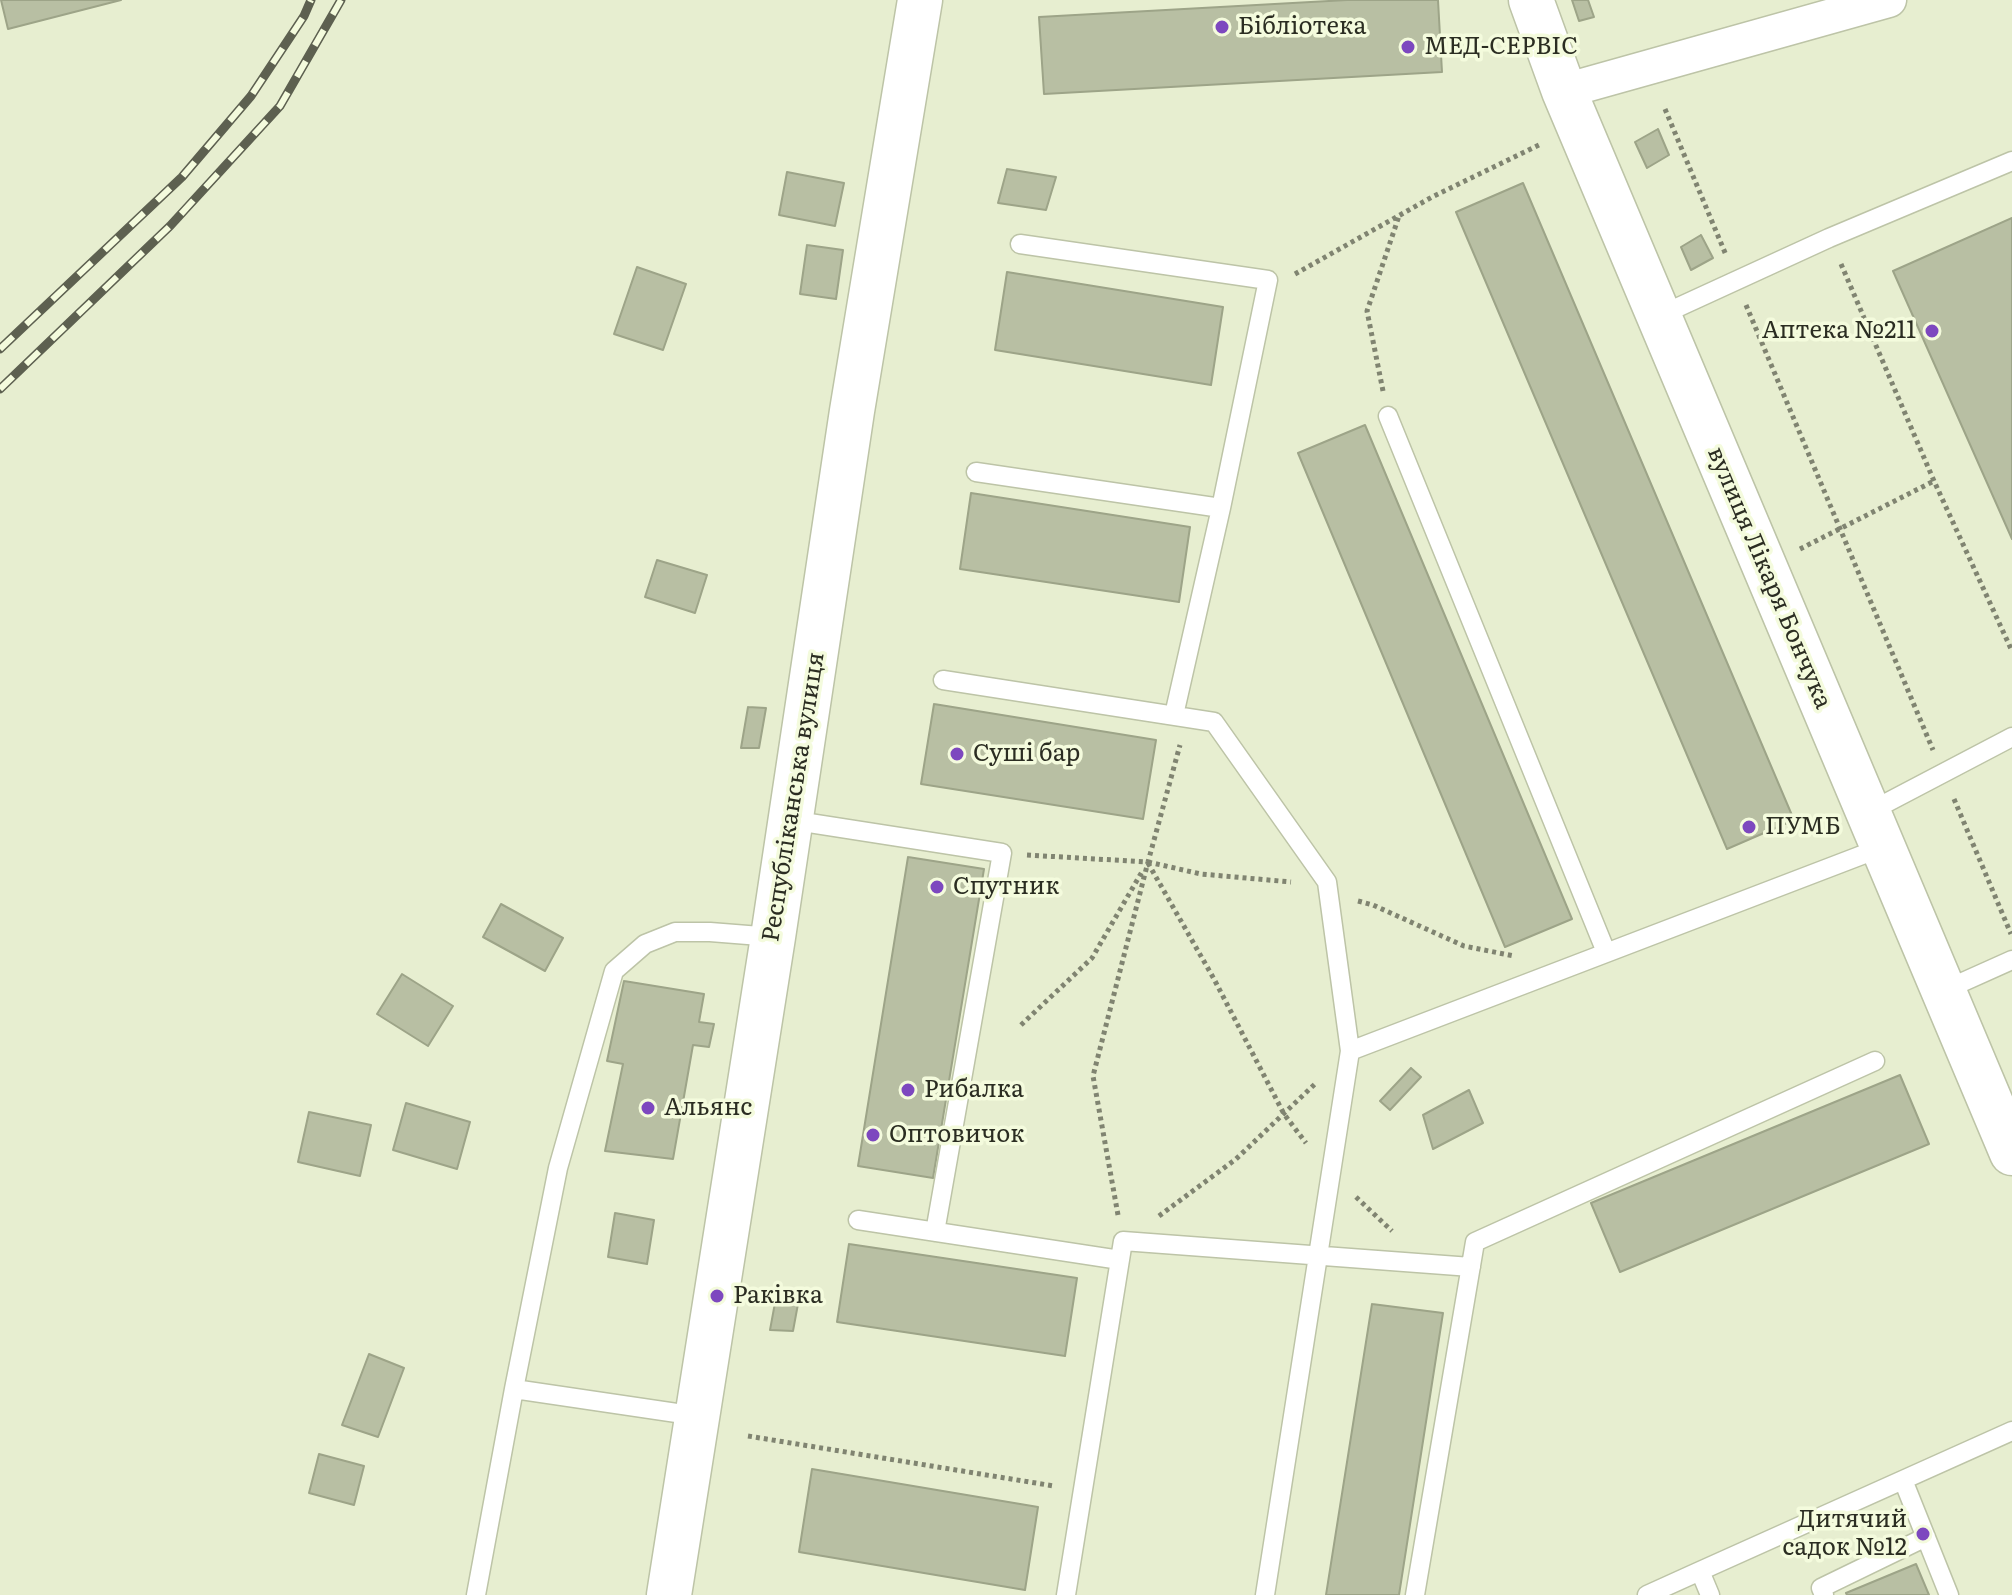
<!DOCTYPE html>
<meta charset="utf-8">
<style>
body{margin:0}
canvas{display:block;background:#e7eed0}
</style>
<canvas width="2012" height="1595"></canvas>
<script>
const context = document.querySelector('canvas').getContext('2d');
context.lineJoin = 'round';
function fillPath(path, color) { context.fillStyle = color; context.fill(path, 'evenodd'); }
const poly = rows => new Path2D(rows.map(r => 'M' + r).join(''));
function stroke(path, color, width, dash) { context.strokeStyle = color; context.lineWidth = width; context.lineCap = dash ? 'butt' : 'round'; context.setLineDash(dash || []); context.stroke(path); }
function label(font, color, halo, rows, align = 'center') {
  context.font = font + ' Literata,serif'; context.lineWidth = 7; context.setLineDash([]); context.textBaseline = 'middle'; context.strokeStyle = halo; context.fillStyle = color; for (const [text, x, y, turn = 0] of rows) {
    context.save(); context.translate(x, y); context.rotate((+turn || 0) * Math.PI / 180); context.textAlign = isNaN(turn) ? turn : align; if (halo) context.strokeText(text, 0, 0); context.fillText(text, 0, 0); context.restore();
  }
}
const building = poly([
 [1,0,121,0,8,29,1,0],
 [1347,0,1438,0,1442,72,1044,94,1039,17,1347,0],
 [1572,0,1588,0,1594,17,1579,21,1572,0],
 [1658,129,1669,155,1647,168,1635,142,1658,129],
 [1007,169,1056,177,1046,210,998,203,1007,169],
 [787,172,844,183,835,226,779,215,787,172],
 [1523,183,1794,820,1727,849,1456,212,1523,183],
 [2012,218,2012,539,1893,271,2012,218],
 [1701,235,1713,258,1691,270,1681,247,1701,235],
 [807,245,843,250,836,299,800,294,807,245],
 [637,267,686,284,663,350,614,334,637,267],
 [1007,272,1223,307,1211,385,995,350,1007,272],
 [1365,425,1572,919,1505,947,1298,453,1365,425],
 [971,493,1190,527,1179,602,960,569,971,493],
 [657,560,707,575,695,613,645,597,657,560],
 [934,704,1156,740,1143,819,921,784,934,704],
 [748,707,766,708,759,748,741,748,748,707],
 [908,857,984,869,933,1178,858,1166,908,857],
 [501,904,563,938,545,971,483,937,501,904],
 [402,974,453,1006,428,1046,377,1014,402,974],
 [624,981,704,994,699,1022,714,1024,709,1047,693,1045,673,1159,605,1151,623,1064,607,1061,624,981],
 [1411,1068,1421,1077,1390,1110,1380,1101,1411,1068],
 [1900,1075,1929,1144,1620,1272,1591,1203,1900,1075],
 [1469,1090,1483,1123,1433,1149,1423,1115,1469,1090],
 [406,1103,470,1122,457,1169,393,1150,406,1103],
 [309,1112,371,1125,360,1176,298,1162,309,1112],
 [615,1213,654,1220,647,1264,608,1257,615,1213],
 [849,1244,1077,1278,1065,1356,837,1322,849,1244],
 [777,1292,800,1293,793,1331,770,1330,777,1292],
 [1372,1304,1443,1313,1399,1595,1326,1595,1372,1304],
 [369,1354,404,1368,378,1437,342,1425,369,1354],
 [319,1454,364,1466,354,1505,309,1493,319,1454],
 [812,1469,1038,1507,1025,1590,799,1552,812,1469],
 [1916,1564,1929,1595,1847,1595,1846,1593,1916,1564]
]);
fillPath(building, '#b8bfa3');
stroke(building, '#9da488', 2);
const service = poly([
 [1020,244,1268,280,1221,508,1174,715],
 [1659,316,1829,238,2012,161],
 [1388,416,1606,952],
 [976,472,1221,508],
 [943,680,1214,722,1327,882,1350,1051,1265,1595],
 [1869,812,2012,737],
 [790,820,1002,853,935,1232],
 [1945,990,2012,960],
 [1350,1051,1883,847],
 [858,1220,1120,1260],
 [514,1389,697,1416],
 [1903,1480,1949,1595],
 [1700,1571,2012,1431],
 [476,1595,514,1389,558,1168,614,971,645,944,675,932,710,932,773,937],
 [1066,1595,1123,1241,1471,1267],
 [1415,1595,1475,1242,1875,1061],
 [1647,1595,1700,1571,1710,1595],
 [1824,1595,1821,1588,1926,1537]
]);
const minor = poly([
 [1564,91,1889,0]
]);
const tertiary = poly([
 [1531,0,1564,91,2012,1153]
]);
const secondary = poly([
 [669,1595,773,937,852,411,920,0]
]);
stroke(service, '#bdc4a7', 21);
stroke(minor, '#bdc4a7', 37);
stroke(tertiary, '#bdc4a7', 47);
stroke(secondary, '#bdc4a7', 47);
stroke(poly([
 [1665,109,1726,255],
 [1841,264,1934,481,2012,651],
 [1295,274,1432,197,1541,144],
 [1746,305,1933,750],
 [1383,391,1367,311,1399,216],
 [1800,549,1934,481],
 [1954,799,2011,934],
 [1027,855,1148,862,1180,745],
 [1148,862,1201,874,1291,882],
 [1148,863,1214,979,1284,1114,1306,1143],
 [1358,901,1373,905,1464,946,1514,956],
 [1021,1025,1092,958,1143,870],
 [1356,1197,1392,1231],
 [1118,1215,1093,1076,1148,862],
 [1159,1216,1236,1159,1316,1083],
 [748,1436,1054,1486]
]), '#808471', 5, [4, 4]);
stroke(service, '#fff', 18);
stroke(minor, '#fff', 34);
stroke(tertiary, '#fff', 44);
stroke(secondary, '#fff', 44);
const rail = poly([
 [0,349,182,177,251,96,304,16,311,0],
 [0,389,170,226,280,106,341,0]
]);
stroke(rail, '#5d6050', 9);
stroke(rail, '#f4fbdd', 6, [18]);
for (const [x, y, r, color] of [
 [1222,27,8,"#7d48bf"],
 [1408,47,8,"#7d48bf"],
 [1932,331,8,"#7d48bf"],
 [957,754,8,"#7d48bf"],
 [1749,827,8,"#7d48bf"],
 [937,887,8,"#7d48bf"],
 [908,1090,8,"#7d48bf"],
 [648,1108,8,"#7d48bf"],
 [873,1135,8,"#7d48bf"],
 [717,1296,8,"#7d48bf"],
 [1923,1534,8,"#7d48bf"]
]) { const dot = new Path2D(); dot.arc(x, y, r, 0, 2 * Math.PI); context.fillStyle = color; context.fill(dot); stroke(dot, '#f4fbdd', 3); }
label('24px', '#2b2d22', '#f4fbdd', [
 ["Бібліотека",1238,27],
 ["МЕД-СЕРВІС",1424,47],
 ["Аптека №211",1916,331,"right"],
 ["Суші бар",973,754],
 ["ПУМБ",1765,827],
 ["Спутник",953,887],
 ["Рибалка",924,1090],
 ["Альянс",664,1108],
 ["Оптовичок",889,1135],
 ["Раківка",733,1296],
 ["Дитячий",1907,1520,"right"],
 ["садок №12",1907,1548,"right"]
], 'left');
label('24px', '#2b2d22', '#f4fbdd', [
 ["вулиця Лікаря Бончука",1769,578,67],
 ["Республіканська вулиця",794,797,-81]
]);
</script>
